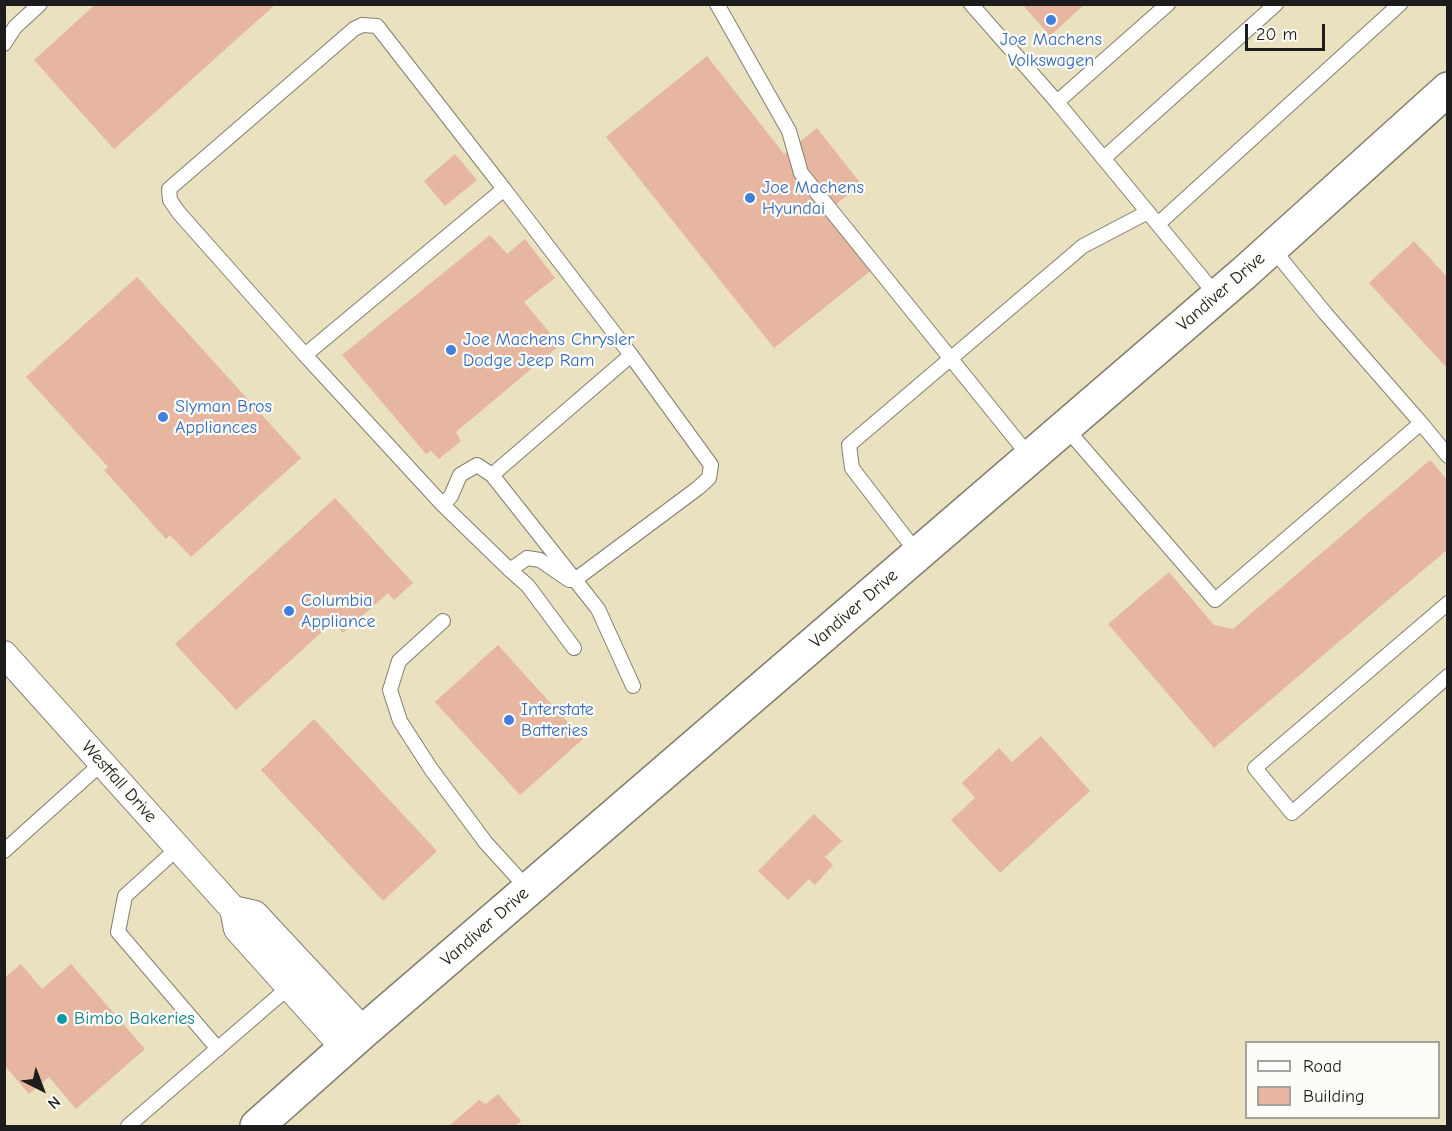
<!DOCTYPE html>
<style>
body{margin:0}
#map{position:relative;width:1452px;height:1131px;overflow:hidden;background:#eae1c0;font-family:"Comic Neue",sans-serif}
canvas{display:block}
.frame{position:absolute;inset:0;border:6px solid #1c1c1c;pointer-events:none}
.legend{position:absolute;left:1245px;top:1041px;width:195px;height:78px;box-sizing:border-box;background:#fdfcf7;border:2px solid #a3a29f;margin:0;padding:8px 10px;list-style:none;font-size:18px;color:#1c1c1c}
.legend li{display:flex;align-items:center;gap:12px;height:30px}
.legend b{width:30px;border:2px solid #a3a29f}
.north{position:absolute;left:12px;top:1059px;width:60px;height:60px;-webkit-text-stroke:4px #fdfcf7;paint-order:stroke;rotate:138deg;font-size:16px;font-weight:700;line-height:24px;text-align:center;color:#1c1c1c}
.north::after{content:'';display:block;margin:auto;width:21px;height:27px;background:#1c1c1c;clip-path:polygon(50% 0,100% 100%,50% 72%,0 100%)}
.scale{position:absolute;left:1245px;top:24px;width:80px;height:27px;box-sizing:border-box;border:3px solid #1c1c1c;border-top:0;padding-left:8px;font-size:18px;line-height:21px;white-space:nowrap;color:#1c1c1c;-webkit-text-stroke:4px #fdfcf7;paint-order:stroke}
</style>
<div id="map">
<canvas width="1452" height="1131"></canvas>
<div class="frame"></div>
<ul class="legend">
<li><b style="height:8px;background:#fff"></b>Road</li>
<li><b style="height:16px;background:#e6b6a0"></b>Building</li>
</ul>
<div class="north">N</div>
<div class="scale">20 m</div>
</div>
<script>
const context = document.querySelector('canvas').getContext('2d');
context.lineJoin = 'round';
function fillPath(path, color) { context.fillStyle = color; context.fill(path, 'evenodd'); }
const poly = rows => new Path2D(rows.map(r => 'M' + r).join(''));
function stroke(path, color, width, dash) { context.strokeStyle = color; context.lineWidth = width; context.lineCap = dash ? 'butt' : 'round'; context.setLineDash(dash || []); context.stroke(path); }
function label(font, color, halo, rows, align = 'center') {
  context.font = font + ' "Comic Neue",sans-serif'; context.lineWidth = 4.5; context.setLineDash([]); context.textBaseline = 'middle'; context.strokeStyle = halo; context.fillStyle = color; for (const [text, x, y, turn = 0] of rows) {
    context.save(); context.translate(x, y); context.rotate((+turn || 0) * Math.PI / 180); context.textAlign = isNaN(turn) ? turn : align; if (halo) context.strokeText(text, 0, 0); context.fillText(text, 0, 0); context.restore();
  }
}
fillPath(poly([
 [96,4,276,4,114,149,34,60],
 [1022,4,1085,4,1050,36],
 [707,56,784,154,817,128,861,184,828,211,874,268,774,348,606,137],
 [455,154,477,180,445,206,424,181],
 [490,235,507,254,525,239,555,278,524,302,560,345,456,432,461,441,439,459,431,451,426,454,342,355],
 [1414,241,1448,278,1448,363,1445,366,1369,283],
 [137,277,301,458,191,557,170,535,166,539,104,470,108,467,26,377],
 [1430,460,1448,481,1448,549,1214,748,1108,624,1169,572,1214,625,1233,629],
 [335,498,413,583,394,600,388,593,343,633,333,622,236,710,175,644],
 [498,645,583,739,520,795,435,702],
 [314,719,437,851,383,901,261,770],
 [1041,736,1090,791,1000,873,951,820,975,798,962,783,999,748,1012,762],
 [814,814,842,841,825,857,833,865,815,885,809,879,788,900,758,871],
 [21,964,42,989,71,964,145,1049,76,1109,49,1077,29,1094,4,1065,4,978],
 [498,1094,521,1121,515,1126,449,1126,479,1100,486,1104]
]), '#e6b6a0');
const service = poly([
 [717,4,789,131,801,173,1030,457],
 [971,4,1057,102],
 [1168,4,1057,102,1217,296],
 [4,44,15,27,40,4],
 [1104,158,1276,4],
 [1158,224,1400,4],
 [305,355,179,213,170,200,169,189,354,29,362,25,377,26,504,189],
 [1421,423,1448,456],
 [1065,427,1215,600,1421,423,1325,313,1272,248],
 [492,475,631,355,711,465,709,478,698,488,576,579,569,580,540,560,527,558,510,570,443,505,305,355,504,189,631,355],
 [443,505,451,496,460,475,477,465,492,475,598,609,633,686],
 [918,554,852,468,849,445,1083,246,1148,212],
 [510,570,528,586,574,648],
 [1448,603,1255,768,1292,813,1448,676],
 [443,621,399,661,390,690,400,721,431,769,486,843,528,889],
 [178,848,125,896,118,932,218,1049],
 [4,851,102,763],
 [128,1126,289,987]
]);
const minor = poly([
 [4,654,233,909,237,929,344,1048],
 [233,909,255,914,364,1031]
]);
const secondary = poly([
 [257,1126,364,1031,1244,273,1448,89]
]);
stroke(service, '#837e6e', 16);
stroke(minor, '#837e6e', 28);
stroke(secondary, '#837e6e', 36);
stroke(service, '#fff', 14);
stroke(minor, '#fff', 26);
stroke(secondary, '#fff', 33);
for (const [x, y, r, color] of [
 [1051,20,6,"#3f7fe0"],
 [750,198,6,"#3f7fe0"],
 [451,350,6,"#3f7fe0"],
 [163,417,6,"#3f7fe0"],
 [289,611,6,"#3f7fe0"],
 [509,720,6,"#3f7fe0"],
 [62,1019,6,"#0f9aa8"]
]) { const dot = new Path2D(); dot.arc(x, y, r, 0, 2 * Math.PI); context.fillStyle = color; context.fill(dot); stroke(dot, '#fdfcf7', 2); }
label('18px', '#366cbe', '#fdfcf7', [
 ["Joe Machens",1051,40,"center"],
 ["Volkswagen",1051,61,"center"],
 ["Joe Machens",762,188],
 ["Hyundai",762,209],
 ["Joe Machens Chrysler",463,340],
 ["Dodge Jeep Ram",463,361],
 ["Slyman Bros",175,407],
 ["Appliances",175,428],
 ["Columbia",301,601],
 ["Appliance",301,622],
 ["Interstate",521,710],
 ["Batteries",521,731]
], 'left');
label('18px', '#1c1c1c', '#fdfcf7', [
 ["Vandiver Drive",1221,292,-41],
 ["Vandiver Drive",854,609,-41],
 ["Westfall Drive",119,782,48],
 ["Vandiver Drive",485,927,-41]
]);
label('18px', '#0d838f', '#fdfcf7', [
 ["Bimbo Bakeries",74,1019]
], 'left');
</script>
